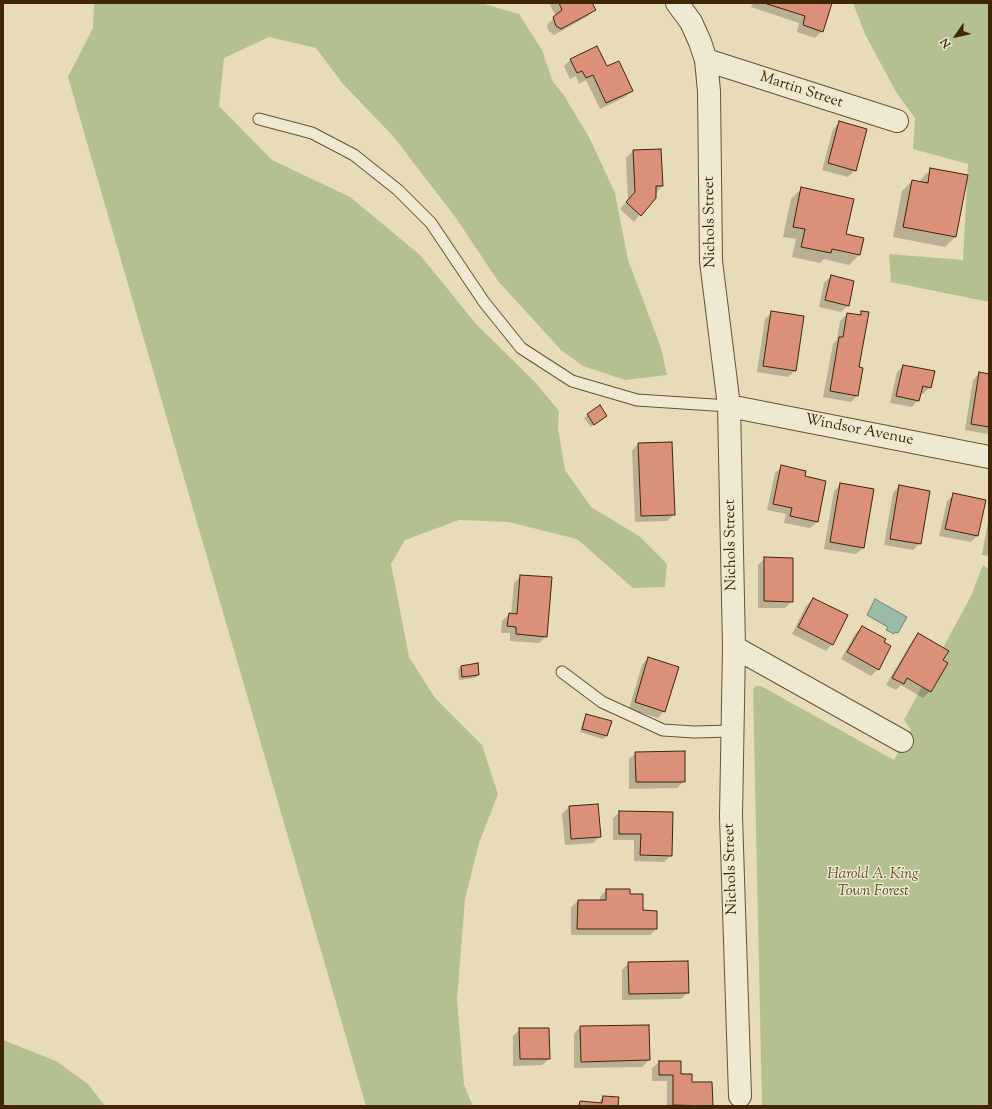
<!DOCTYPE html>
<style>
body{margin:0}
#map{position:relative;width:992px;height:1109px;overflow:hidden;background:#e7dbba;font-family:"Sorts Mill Goudy",serif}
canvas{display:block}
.frame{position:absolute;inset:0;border:4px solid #412507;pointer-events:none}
.north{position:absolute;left:936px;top:16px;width:40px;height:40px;-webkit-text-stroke:3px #efe8d2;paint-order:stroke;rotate:236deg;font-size:11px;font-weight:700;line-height:16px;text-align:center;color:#412507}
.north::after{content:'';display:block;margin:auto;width:14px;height:18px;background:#412507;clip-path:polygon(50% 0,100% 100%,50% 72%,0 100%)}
</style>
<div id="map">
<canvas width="992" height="1109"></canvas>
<div class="frame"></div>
<div class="north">N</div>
</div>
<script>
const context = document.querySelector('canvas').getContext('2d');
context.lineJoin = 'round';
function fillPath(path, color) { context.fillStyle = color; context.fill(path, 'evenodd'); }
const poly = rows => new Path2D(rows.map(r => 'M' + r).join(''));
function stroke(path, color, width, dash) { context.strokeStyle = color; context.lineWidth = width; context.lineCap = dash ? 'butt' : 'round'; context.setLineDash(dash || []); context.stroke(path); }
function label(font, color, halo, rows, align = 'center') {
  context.font = font + ' "Sorts Mill Goudy",serif'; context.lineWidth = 3; context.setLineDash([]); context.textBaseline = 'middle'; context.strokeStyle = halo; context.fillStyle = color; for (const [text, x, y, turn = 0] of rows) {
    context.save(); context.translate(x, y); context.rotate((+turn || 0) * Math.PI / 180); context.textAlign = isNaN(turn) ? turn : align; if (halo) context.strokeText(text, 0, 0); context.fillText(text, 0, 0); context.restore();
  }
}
fillPath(poly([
 [94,3,481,3,519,14,542,50,553,82,563,94,589,137,615,193,628,260,661,348,667,375,625,380,583,366,561,350,498,281,456,218,393,136,343,84,316,48,269,37,224,58,219,106,272,160,350,197,420,255,476,324,535,382,559,411,558,428,565,470,591,507,639,536,667,564,665,587,633,588,577,539,509,522,459,520,405,540,391,564,409,657,435,698,482,745,498,794,479,843,465,899,457,999,464,1085,473,1106,366,1106,68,77,93,28],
 [853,3,989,3,989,302,891,282,889,254,963,260,968,164,913,149,915,118,896,92,865,34],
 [983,565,989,569,989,1106,762,1106,753,689,756,686,761,686,894,760,911,730,904,720,971,596],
 [3,1040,56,1061,88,1084,105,1106,3,1106]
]), '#b4c090');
const water = poly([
 [875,599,907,617,898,633,895,632,894,634,886,630,888,627,867,615,875,599]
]);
fillPath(water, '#98bca9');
stroke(water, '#758068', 1);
fillPath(poly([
 [549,3,591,3,595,9,588,16,554,35,548,30,547,25,556,16],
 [753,3,831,3,822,31,815,38,797,32,799,23,751,7],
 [570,60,606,67,632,91,625,97,600,109,586,80,579,84,576,76,570,79,564,66],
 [840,122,855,170,848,177,822,170,833,129],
 [660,150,662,186,634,222,620,209,628,200,626,158,633,151],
 [931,169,955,237,945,247,893,237,902,191,912,181,920,182,921,179],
 [801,189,845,235,859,255,849,265,824,259,820,263,792,257,796,239,783,237,791,199],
 [831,276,848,305,841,312,819,307,824,283],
 [772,312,795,371,788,377,757,372,765,319],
 [862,312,857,396,851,402,823,397,833,344,837,340,840,321,847,314,858,316],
 [903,366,930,387,923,394,920,393,918,400,912,407,890,403,897,372],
 [979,373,989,375,989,432,987,434,965,430,973,380],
 [600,406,603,418,591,427,584,418],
 [638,444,674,514,667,521,635,522,632,451],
 [782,467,804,477,817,522,810,528,784,523,786,514,767,510,775,473],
 [841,484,863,548,856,554,824,549,834,491],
 [899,486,920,543,913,550,884,545,893,493],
 [954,495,977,536,971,542,939,536,947,501],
 [989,516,989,556,982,555],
 [765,558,792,601,785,608,758,608,758,565],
 [521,576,546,636,539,643,510,641,510,633,501,633,502,621,509,614,511,614,514,583],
 [813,599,832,644,826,651,792,634,806,606],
 [862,627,882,643,878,669,871,676,841,659,855,634],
 [918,634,946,663,930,691,923,698,901,685,896,690,886,685,912,641],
 [648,658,664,711,658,718,629,709,642,665],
 [461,666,478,675,475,678,459,680,458,670],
 [587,715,606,736,603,739,580,732,584,718],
 [636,753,684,781,677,788,629,789,629,759],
 [597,806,599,837,593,843,565,845,562,814,569,807],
 [620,812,671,855,664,862,634,861,634,840,613,840,613,818],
 [606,890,629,895,656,929,650,935,571,935,571,907,578,901,600,901,600,897],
 [629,963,688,992,681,999,622,1000,622,970],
 [648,1026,649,1060,642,1067,574,1068,574,1034,580,1027],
 [520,1029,549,1059,542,1065,513,1066,513,1036],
 [659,1062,691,1083,712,1105,667,1106,667,1081,652,1081,652,1068],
 [603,1097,617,1106,577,1106,580,1102,600,1104,600,1100]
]), '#0003');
const building = poly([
 [559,3,592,3,596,10,561,29,556,26,553,17,562,10,559,3],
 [764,3,832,3,823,32,803,25,805,16,764,3],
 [597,46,607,66,619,61,633,91,606,103,593,75,586,78,582,71,577,73,570,59,597,46],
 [839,121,867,129,856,171,828,163,839,121],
 [661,149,663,186,656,186,656,198,641,216,626,202,635,192,633,150,661,149],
 [930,168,968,175,956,237,903,227,912,180,928,183,930,168],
 [801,187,854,199,846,234,864,238,860,255,832,249,831,253,801,247,805,229,793,227,801,187],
 [831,275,854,281,849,306,825,300,831,275],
 [771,311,804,316,796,371,763,366,771,311],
 [861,311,869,312,859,367,863,368,858,396,830,391,839,337,843,337,847,313,861,315,861,311],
 [903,365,935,371,931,388,923,386,919,401,896,396,903,365],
 [979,372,989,374,989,427,971,424,979,372],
 [600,405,607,416,594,425,587,414,600,405],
 [672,442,675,515,641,516,638,443,672,442],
 [781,465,806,471,805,476,826,481,818,522,790,516,792,508,773,504,781,465],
 [840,483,874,489,864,548,830,542,840,483],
 [899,485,930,491,921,544,890,539,899,485],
 [953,493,986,500,978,536,945,529,953,493],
 [764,557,793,558,793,602,764,601,764,557],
 [520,575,552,577,547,637,516,634,516,627,507,626,509,613,517,614,520,575],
 [813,598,848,615,833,645,798,627,813,598],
 [862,626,886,639,884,642,891,646,879,670,847,652,862,626],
 [918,633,949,651,943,660,948,663,931,692,907,678,904,684,892,678,918,633],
 [648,657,679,667,665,712,635,702,648,657],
 [478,663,479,675,462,677,461,666,478,663],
 [586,714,612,721,607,736,582,729,586,714],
 [685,751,685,782,636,782,635,752,685,751],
 [598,804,601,837,571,839,569,806,598,804],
 [619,811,673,812,672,856,640,855,641,834,619,834,619,811],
 [606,889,630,889,630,894,643,894,643,910,657,911,657,929,577,929,578,900,606,900,606,889],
 [688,961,689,993,629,994,628,962,688,961],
 [649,1025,650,1060,581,1062,580,1026,649,1025],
 [519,1028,549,1028,550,1059,520,1059,519,1028],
 [659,1061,681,1061,681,1074,692,1074,692,1082,712,1082,713,1106,673,1105,673,1075,659,1075,659,1061],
 [603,1096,619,1097,618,1106,579,1106,580,1101,602,1103,603,1096]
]);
fillPath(building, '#da9079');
stroke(building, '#412507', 1);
const service = poly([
 [259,119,312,133,354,155,398,190,431,223,484,302,521,348,572,381,637,400,729,406],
 [562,672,602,702,663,730,694,732,732,731]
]);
const minor = poly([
 [677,3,691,22,700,42,706,60,709,91,711,261,729,406,734,647,731,816,740,1096],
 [706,60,897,121],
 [729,406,989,457],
 [734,647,902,741]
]);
stroke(service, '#6a5234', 13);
stroke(minor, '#6a5234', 24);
stroke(service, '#efe8d2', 11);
stroke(minor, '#efe8d2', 22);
label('15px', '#412507', '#efe8d2', [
 ["Martin Street",801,91,18],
 ["Nichols Street",711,222,-91],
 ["Windsor Avenue",859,431,11],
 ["Nichols Street",732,545,-91],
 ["Nichols Street",732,869,-92]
]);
label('italic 15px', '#5e4c29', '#efe8d2', [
 ["Harold A. King",873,875],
 ["Town Forest",873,892]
]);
</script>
